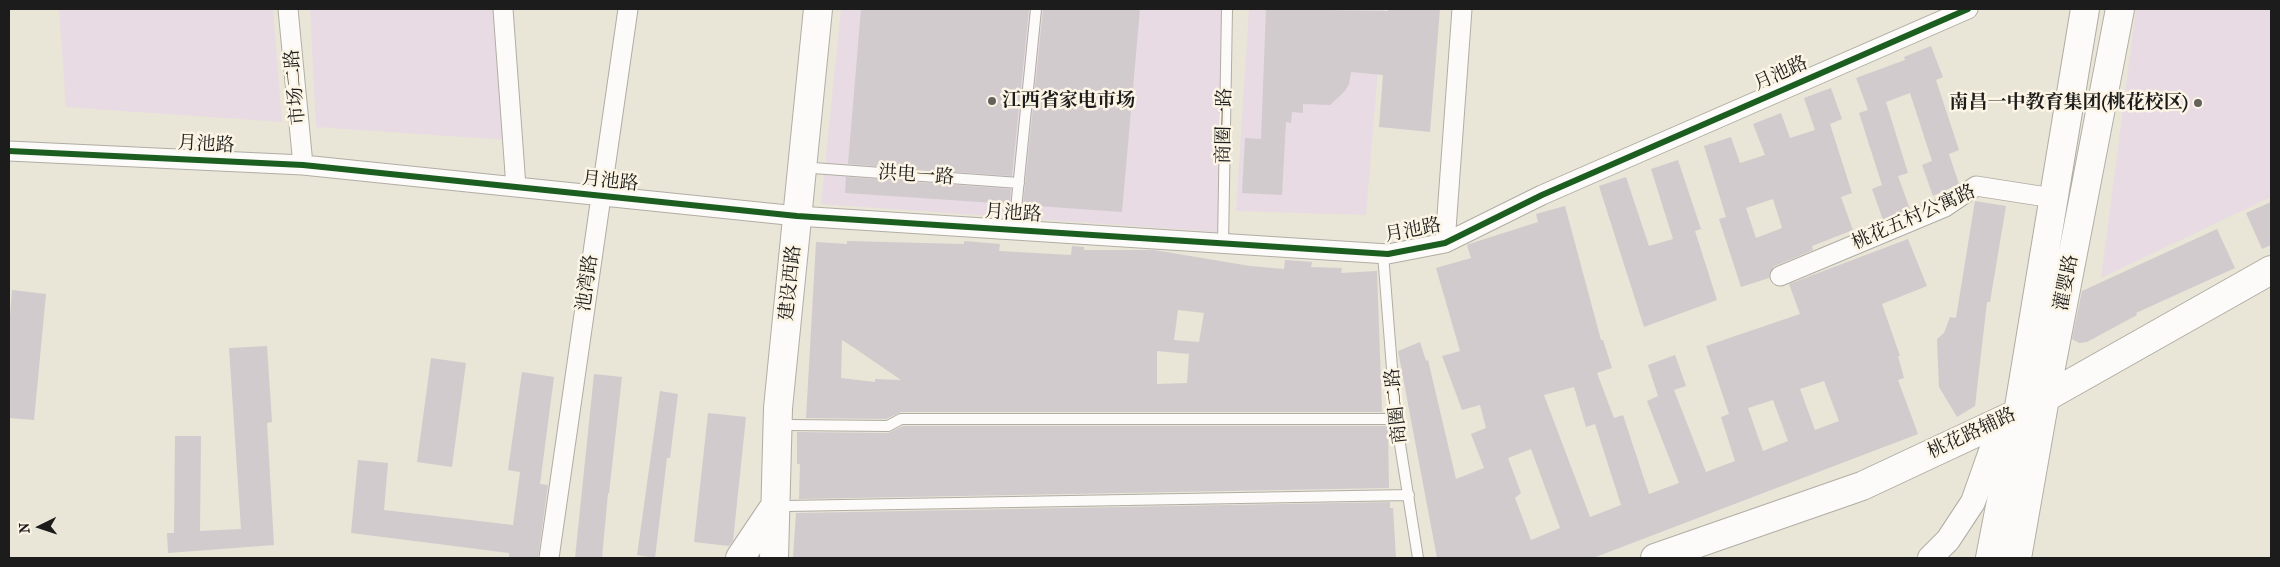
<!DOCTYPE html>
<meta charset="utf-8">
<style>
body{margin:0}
#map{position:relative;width:2280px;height:567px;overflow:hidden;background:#e9e5d7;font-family:"IM FELL French Canon",serif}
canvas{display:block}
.frame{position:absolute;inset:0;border:10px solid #1c1c1c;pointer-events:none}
.north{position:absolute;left:15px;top:502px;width:50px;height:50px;-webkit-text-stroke:4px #fcf5e5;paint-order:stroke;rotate:266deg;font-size:14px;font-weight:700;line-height:20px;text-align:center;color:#1c1c1c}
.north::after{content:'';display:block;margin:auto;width:18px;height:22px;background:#1c1c1c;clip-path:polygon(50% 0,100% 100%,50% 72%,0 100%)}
</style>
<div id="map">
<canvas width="2280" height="567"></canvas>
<div class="frame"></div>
<div class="north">N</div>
</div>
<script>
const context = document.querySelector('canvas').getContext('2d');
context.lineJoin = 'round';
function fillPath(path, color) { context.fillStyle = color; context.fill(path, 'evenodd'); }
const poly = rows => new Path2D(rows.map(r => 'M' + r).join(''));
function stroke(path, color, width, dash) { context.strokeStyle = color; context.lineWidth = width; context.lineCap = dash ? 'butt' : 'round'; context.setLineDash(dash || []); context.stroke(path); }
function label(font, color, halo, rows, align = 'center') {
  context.font = font + ' "IM FELL French Canon","Noto Serif SC",serif'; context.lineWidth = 5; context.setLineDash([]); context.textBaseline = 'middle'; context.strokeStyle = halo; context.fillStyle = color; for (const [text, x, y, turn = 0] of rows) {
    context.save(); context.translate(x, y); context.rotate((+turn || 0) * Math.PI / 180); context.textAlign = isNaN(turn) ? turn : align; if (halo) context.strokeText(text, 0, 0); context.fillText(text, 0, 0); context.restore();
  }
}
fillPath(poly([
 [59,9,273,9,282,122,66,107],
 [310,9,497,9,509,140,316,127],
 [841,9,1224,9,1219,232,821,204],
 [1249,9,1383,9,1366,215,1236,211],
 [2136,9,2271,9,2271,197,2101,278]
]), '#e8dbe4');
fillPath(poly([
 [861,9,1029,9,1012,176,848,164],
 [1043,9,1140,9,1122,212,1023,205],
 [1266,9,1388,11,1388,9,1440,9,1430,132,1379,127,1383,75,1351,72,1349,84,1345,91,1330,105,1303,104,1303,113,1292,112,1291,123,1286,122,1282,195,1242,193,1245,138,1261,139],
 [1931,46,1943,77,1936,80,1959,150,1949,154,1959,184,1933,196,1922,165,1932,161,1910,93,1886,102,1908,173,1898,176,1910,209,1883,220,1872,189,1882,185,1859,113,1868,110,1856,78,1905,60,1904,57],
 [1831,88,1842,119,1830,124,1852,193,1841,197,1853,230,1812,246,1813,250,1775,266,1771,270,1769,278,1741,287,1719,219,1726,217,1704,146,1731,137,1740,163,1765,155,1753,124,1781,113,1790,138,1815,130,1804,98],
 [1773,199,1782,228,1756,238,1746,208],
 [1678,160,1701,229,1695,231,1717,300,1644,327,1599,186,1626,177,1649,246,1673,239,1651,169],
 [846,177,1011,189,1010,204,845,193],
 [1975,201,2006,206,1990,302,1987,302,1975,406,1957,417,1939,387,1937,339,1944,333,1950,317,1956,318],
 [2271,202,2271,245,2262,249,2246,213],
 [1565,206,1601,340,1603,340,1612,368,1597,373,1614,418,1623,415,1649,494,1679,483,1647,401,1658,396,1648,365,1675,355,1686,386,1674,390,1706,472,1735,461,1721,417,1729,414,1706,346,1800,314,1789,284,1908,239,1927,286,1882,304,1900,356,1898,356,1904,378,1898,380,1918,434,1593,558,1437,558,1398,351,1420,342,1426,361,1428,360,1456,479,1484,468,1471,434,1486,428,1480,405,1462,410,1442,356,1460,351,1436,268,1471,258,1467,245,1469,244,1538,222,1536,214],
 [1824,381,1839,421,1815,430,1800,389],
 [1574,387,1586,427,1595,424,1621,505,1590,517,1544,395],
 [1773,400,1788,441,1763,451,1748,408],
 [1531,449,1560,528,1531,540,1515,498,1521,493,1508,458],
 [2217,229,2235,268,2136,313,2137,315,2087,342,2079,343,2072,339,2082,291],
 [847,241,964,244,964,241,1000,244,999,251,1071,255,1072,246,1084,247,1084,250,1154,250,1250,266,1284,269,1285,260,1312,262,1311,267,1342,268,1341,273,1377,271,1382,412,901,412,886,419,806,418,816,242,847,244],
 [1178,310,1204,313,1199,342,1174,340],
 [842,340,853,347,901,380,875,379,875,382,841,378],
 [1157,351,1189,354,1187,383,1157,384],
 [12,290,46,294,34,420,9,418,9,330],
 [267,346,272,422,267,423,274,545,168,553,167,533,174,533,175,436,201,436,200,531,241,529,229,348],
 [431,358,466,363,452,467,417,462],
 [522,372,554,377,540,484,548,485,538,558,509,558,509,553,351,533,358,460,388,463,384,510,513,525,520,472,508,470],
 [594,374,622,377,609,493,608,493,602,558,575,558],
 [660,391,678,394,670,458,667,458,655,558,637,555],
 [708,413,746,417,733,541,729,546,694,542],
 [903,426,1388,426,1389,488,799,499,800,464,797,464,797,432,888,433],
 [1390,502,1390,508,1393,508,1396,558,793,558,796,513]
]), '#d1cbcd');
const service = poly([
 [813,168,1019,183],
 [1014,229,1036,9],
 [1223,243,1227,9],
 [1383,254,1396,419,1418,558],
 [789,425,888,426,901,419,1396,419],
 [787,506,1409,495]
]);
const minor = poly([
 [288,9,303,165],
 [503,9,516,187],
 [9,151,303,165,797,216,1388,254,1445,243,1542,195,1968,9],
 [1445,243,1462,9],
 [1780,276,1945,207,1976,186,2053,198],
 [549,558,628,9]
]);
const tertiary = poly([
 [1930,558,1948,540,1973,502,2002,420]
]);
const secondary = poly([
 [740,558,775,506],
 [774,558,778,408,818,9],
 [1655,558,1862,486,2018,413,2271,270],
 [1990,558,2018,413,2085,9],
 [2017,558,2045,398,2120,9]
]);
stroke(service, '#b0ada4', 12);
stroke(minor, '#b0ada4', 21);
stroke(tertiary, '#b0ada4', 26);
stroke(secondary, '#b0ada4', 30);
stroke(service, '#fcfbf9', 10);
stroke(minor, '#fcfbf9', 19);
stroke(tertiary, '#fcfbf9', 24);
stroke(secondary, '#fcfbf9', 28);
stroke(poly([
 [9,151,303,165,797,216,1388,254,1445,243,1542,195,1968,9]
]), '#1b5e20', 6);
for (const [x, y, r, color] of [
 [992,101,5,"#64625d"],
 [2198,103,5,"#64625d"]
]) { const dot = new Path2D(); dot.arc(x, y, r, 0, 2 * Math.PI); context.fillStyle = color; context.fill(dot); stroke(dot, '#fcf5e5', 2); }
label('19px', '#1c1c1c', '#fcf5e5', [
 ["月池路",1781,74,-24],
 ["市场二路",296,87,-95],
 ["商圈一路",1225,126,-89],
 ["月池路",206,145,3],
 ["洪电一路",916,176,4],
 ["月池路",610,182,6],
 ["月池路",1013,214,4],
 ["桃花五村公寓路",1914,218,-24],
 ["月池路",1413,231,-11],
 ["池湾路",588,283,-82],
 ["建设西路",791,283,-84],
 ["灌婴路",2067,283,-79],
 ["商圈二路",1397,406,-96],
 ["桃花路辅路",1972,434,-25]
]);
label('bold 19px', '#1c1c1c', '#fcf5e5', [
 ["江西省家电市场",1002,101],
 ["南昌一中教育集团(桃花校区)",2188,103,"right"]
], 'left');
</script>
